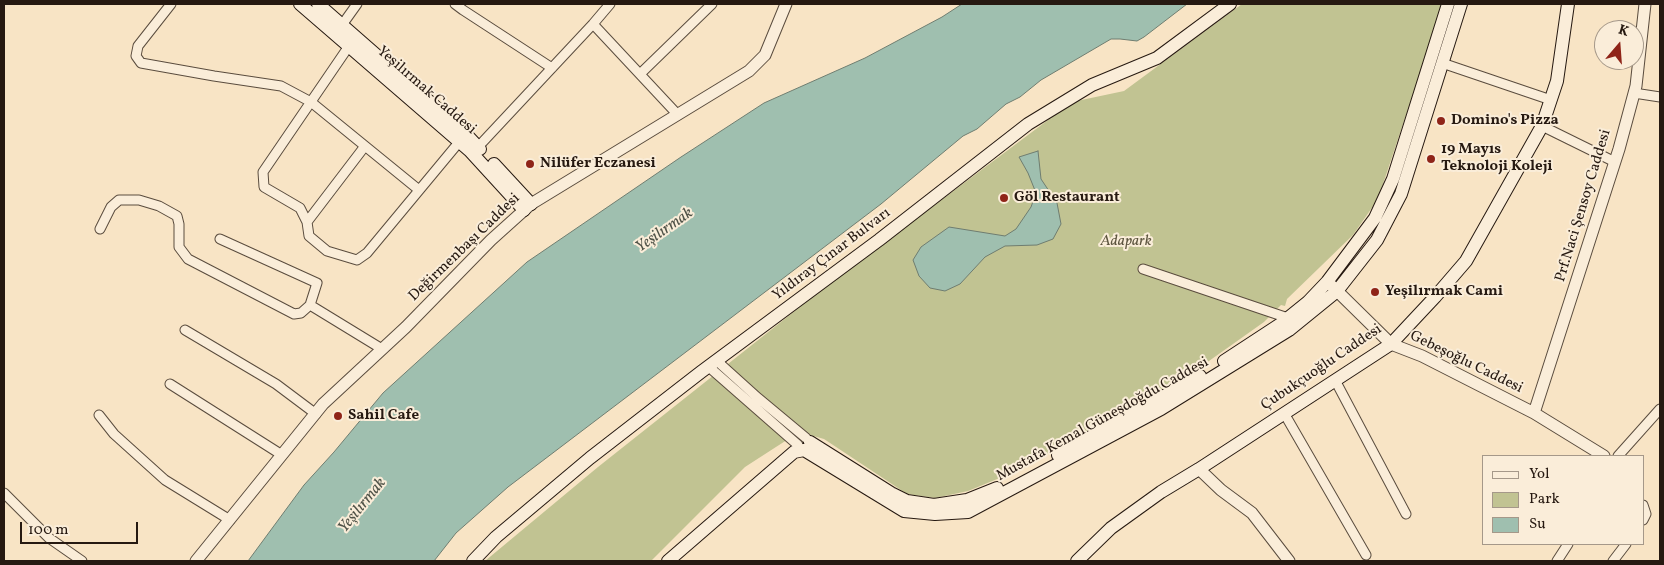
<!DOCTYPE html>
<meta charset="utf-8">
<style>
body{margin:0}
#map{position:relative;width:1664px;height:565px;overflow:hidden;background:#f8e4c5;font-family:Vollkorn,serif}
canvas{display:block}
.frame{position:absolute;inset:0;border:5px solid #261911;pointer-events:none}
.legend{position:absolute;left:1482px;top:455px;width:162px;height:90px;box-sizing:border-box;background:#faedd9;border:1px solid #a59889;margin:0;padding:6px 9px;list-style:none;font-size:15px;color:#261911}
.legend li{display:flex;align-items:center;gap:10px;height:25px}
.legend b{width:25px;border:1px solid #a59889}
.north{position:absolute;left:1594px;top:20px;width:50px;height:50px;box-sizing:border-box;background:#faedd9;border:1px solid #a59889;border-radius:50%;rotate:18deg;font-size:14px;font-weight:700;line-height:20px;text-align:center;color:#261911}
.north::after{content:'';display:block;margin:auto;width:18px;height:22px;background:#8f2418;clip-path:polygon(50% 0,100% 100%,50% 72%,0 100%)}
.scale{position:absolute;left:20px;top:522px;width:118px;height:22px;box-sizing:border-box;border:2px solid #261911;border-top:0;padding-left:6px;font-size:15px;line-height:18px;white-space:nowrap;color:#261911;-webkit-text-stroke:4px #faedd9;paint-order:stroke}
</style>
<div id="map">
<canvas width="1664" height="565"></canvas>
<div class="frame"></div>
<ul class="legend">
<li><b style="height:6px;background:#faedd9"></b>Yol</li>
<li><b style="height:14px;background:#c1c392"></b>Park</li>
<li><b style="height:14px;background:#9fbfaf"></b>Su</li>
</ul>
<div class="north">K</div>
<div class="scale">100 m</div>
</div>
<script>
const context = document.querySelector('canvas').getContext('2d');
context.lineJoin = 'round';
function fillPath(path, color) { context.fillStyle = color; context.fill(path, 'evenodd'); }
const poly = rows => new Path2D(rows.map(r => 'M' + r).join(''));
function stroke(path, color, width, dash) { context.strokeStyle = color; context.lineWidth = width; context.lineCap = dash ? 'butt' : 'round'; context.setLineDash(dash || []); context.stroke(path); }
function label(font, color, halo, rows, align = 'center') {
  context.font = font + ' Vollkorn,serif'; context.lineWidth = 4; context.setLineDash([]); context.textBaseline = 'middle'; context.strokeStyle = halo; context.fillStyle = color; for (const [text, x, y, turn = 0] of rows) {
    context.save(); context.translate(x, y); context.rotate((+turn || 0) * Math.PI / 180); context.textAlign = isNaN(turn) ? turn : align; if (halo) context.strokeText(text, 0, 0); context.fillText(text, 0, 0); context.restore();
  }
}
fillPath(poly([
 [1242,4,1443,4,1378,199,1353,235,1287,299,1285,306,1281,305,1264,322,1144,407,1050,452,1024,468,968,491,935,498,907,494,824,439,810,435,793,436,745,467,651,561,485,561,598,467,820,291,1072,102,1124,91]
]), '#c1c392');
const water = poly([
 [962,4,1187,4,1144,37,1137,41,1120,39,1111,39,1041,80,1020,97,1006,104,977,129,963,136,881,204,508,487,456,533,434,561,248,561,304,485,334,452,383,393,527,262,681,157,764,103,865,58,942,17,962,4],
 [1038,151,1041,179,1057,203,1061,224,1053,239,1037,245,1005,246,985,257,960,284,945,291,930,288,919,276,913,260,921,247,949,227,1005,236,1016,229,1031,207,1036,193,1028,173,1019,157,1038,151]
]);
fillPath(water, '#9fbfaf');
stroke(water, '#6f7d70', 1);
const minor = poly([
 [171,4,138,46,136,56,141,63,214,76,281,86,311,102,419,190],
 [455,4,463,10,552,68],
 [593,24,678,115],
 [342,25,357,4],
 [349,46,263,172,264,187,300,208,307,222,309,236,327,251,357,260,367,253,460,141],
 [1442,63,1551,100],
 [640,74,712,4],
 [1634,93,1660,97],
 [1542,126,1615,162],
 [478,147,593,24,610,4],
 [307,222,365,146],
 [100,229,111,207,119,200,139,200,159,206,177,216,179,224,179,247,188,259,294,314,301,313,310,305],
 [220,239,317,283,310,305,382,349],
 [1143,269,1288,318],
 [185,330,276,384,316,414],
 [717,361,758,398,806,438],
 [709,367,798,445],
 [1335,380,1406,514],
 [170,384,282,455],
 [1284,413,1366,555],
 [99,415,114,434,165,480,230,520],
 [1618,456,1660,409],
 [4,493,49,538,82,561],
 [1643,505,1646,514,1643,520],
 [1557,561,1568,544],
 [1613,561,1626,544]
]);
const tertiary = poly([
 [1331,285,1391,344,1422,356,1534,413,1604,456],
 [1534,413,1619,149,1636,86,1645,4],
 [1199,469,1221,490,1252,513,1289,561],
 [196,561,323,404,406,327,491,240,531,204,749,71,765,55,786,4]
]);
const secondary = poly([
 [300,4,470,151,524,210],
 [318,4,463,131,480,149],
 [494,164,531,204],
 [1224,361,1282,323,1308,302,1327,282,1375,218,1393,179,1448,4],
 [810,442,891,493,907,501,934,505,967,500,997,488],
 [1058,455,1200,376],
 [473,561,496,537,590,458,701,372,879,240,1028,124,1092,85,1157,58,1230,4],
 [668,561,794,452,804,450,904,511,935,514,968,512,1161,409,1289,330,1337,291,1377,240,1401,194,1461,4],
 [1077,561,1111,528,1161,492,1199,469,1391,344,1435,297,1466,261,1542,126,1557,81,1568,4]
]);
stroke(minor, '#5a4c3e', 11);
stroke(tertiary, '#5a4c3e', 13);
stroke(secondary, '#261911', 14);
stroke(minor, '#faedd9', 9);
stroke(tertiary, '#faedd9', 11);
stroke(secondary, '#faedd9', 12);
for (const [x, y, r, color] of [
 [1441,121,5,"#8f2418"],
 [1431,159,5,"#8f2418"],
 [530,164,5,"#8f2418"],
 [1004,198,5,"#8f2418"],
 [1375,292,5,"#8f2418"],
 [338,416,5,"#8f2418"]
]) { const dot = new Path2D(); dot.arc(x, y, r, 0, 2 * Math.PI); context.fillStyle = color; context.fill(dot); stroke(dot, '#faedd9', 2); }
label('15px', '#261911', '#faedd9', [
 ["Yeşilırmak Caddesi",426,91,41],
 ["Prf.Naci Şensoy Caddesi",1584,206,-73],
 ["Değirmenbaşı Caddesi",465,248,-44],
 ["Yıldıray Çınar Bulvarı",832,255,-37],
 ["Gebeşoğlu Caddesi",1466,363,26],
 ["Çubukçuoğlu Caddesi",1322,368,-34],
 ["Mustafa Kemal Güneşdoğdu Caddesi",1103,420,-29]
]);
label('bold 15px', '#261911', '#faedd9', [
 ["Domino's Pizza",1451,121],
 ["19 Mayıs",1441,150],
 ["Teknoloji Koleji",1441,167],
 ["Nilüfer Eczanesi",540,164],
 ["Göl Restaurant",1014,198],
 ["Yeşilırmak Cami",1385,292],
 ["Sahil Cafe",348,416]
], 'left');
label('italic 15px', '#5c543e', '#faedd9', [
 ["Adapark",1126,242]
]);
label('italic 16px', '#505348', '#faedd9', [
 ["Yeşilırmak",665,231,-35],
 ["Yeşilırmak",363,506,-51]
]);
</script>
